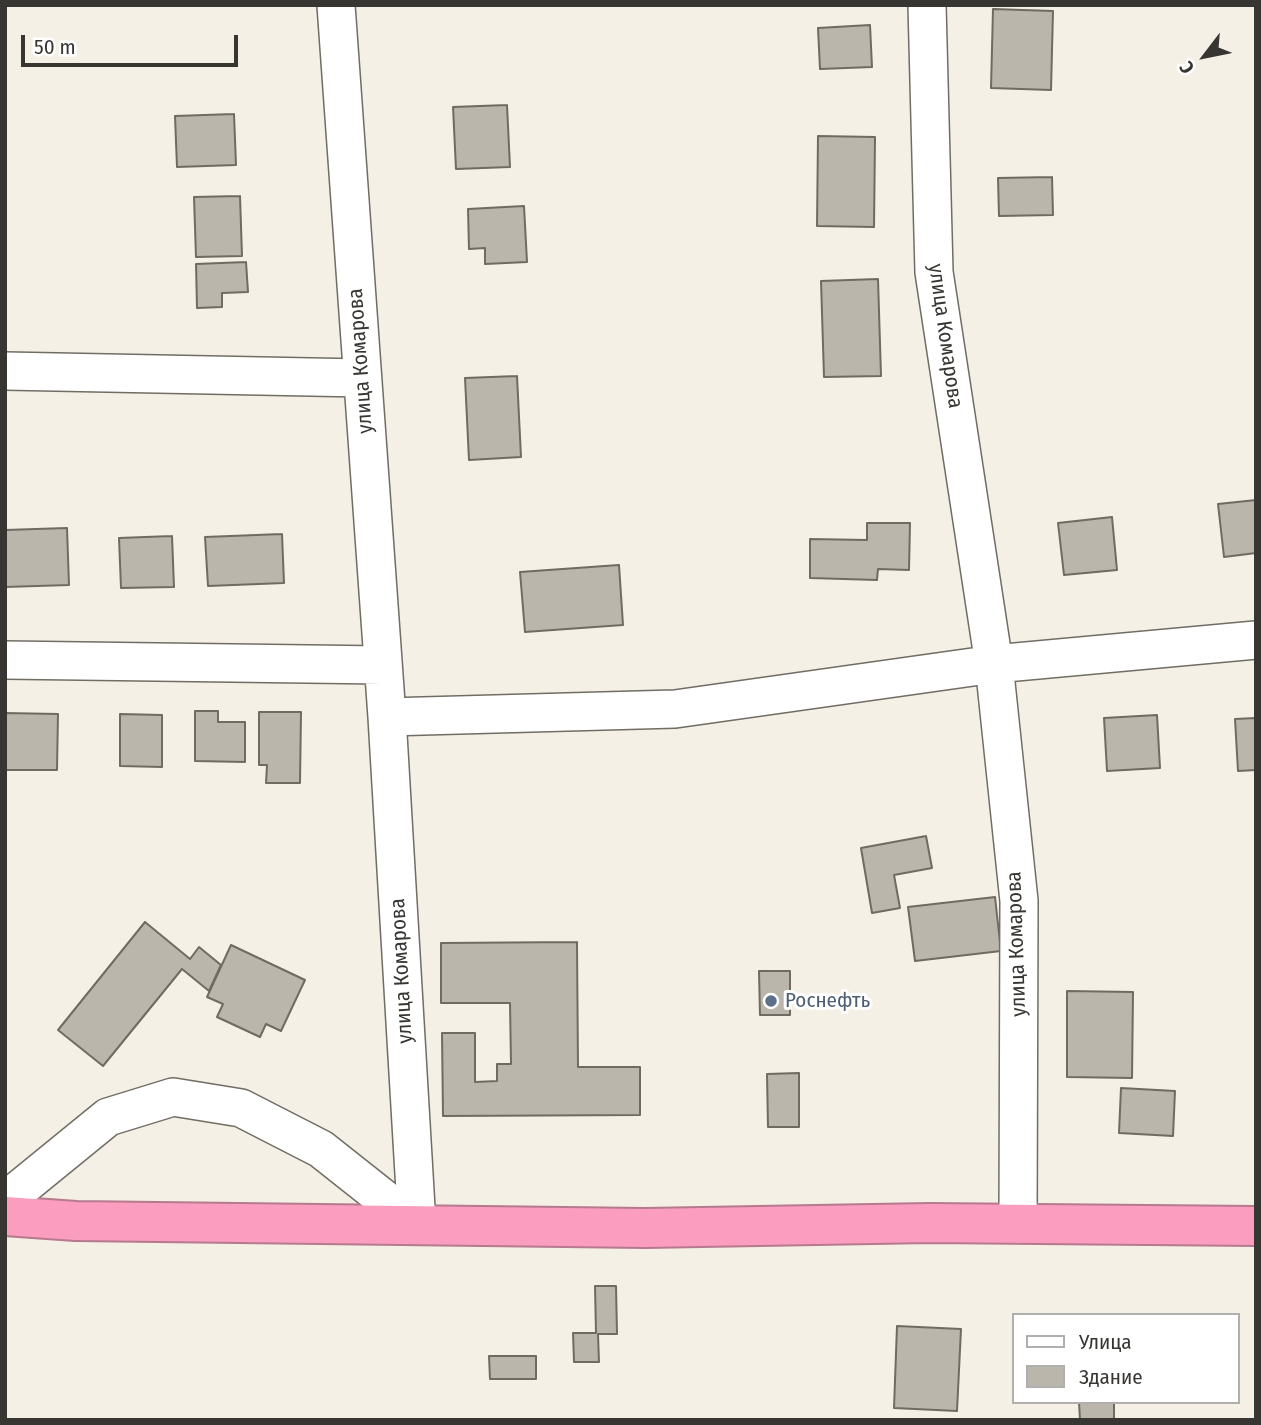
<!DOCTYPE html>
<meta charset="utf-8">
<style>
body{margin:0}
#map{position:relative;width:1261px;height:1425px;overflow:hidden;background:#f4f0e6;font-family:"Fira Sans Condensed",sans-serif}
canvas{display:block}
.frame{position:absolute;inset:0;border:7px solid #383632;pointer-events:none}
.legend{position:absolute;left:1012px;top:1313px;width:228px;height:91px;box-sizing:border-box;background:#fff;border:2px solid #afafad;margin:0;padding:9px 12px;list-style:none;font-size:21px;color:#383632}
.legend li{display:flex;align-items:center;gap:14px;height:35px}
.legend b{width:35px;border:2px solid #afafad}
.north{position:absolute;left:1170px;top:21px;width:70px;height:70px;-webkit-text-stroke:5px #fff;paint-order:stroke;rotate:238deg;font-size:19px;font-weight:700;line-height:28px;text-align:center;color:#383632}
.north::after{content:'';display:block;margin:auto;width:24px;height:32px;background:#383632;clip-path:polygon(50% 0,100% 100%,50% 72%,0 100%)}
.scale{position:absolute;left:21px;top:35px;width:217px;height:32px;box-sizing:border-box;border:4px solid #383632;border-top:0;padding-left:9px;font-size:21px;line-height:24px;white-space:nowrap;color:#383632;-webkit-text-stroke:5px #fff;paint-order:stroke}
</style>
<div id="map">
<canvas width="1261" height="1425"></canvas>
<div class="frame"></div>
<ul class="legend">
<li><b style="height:9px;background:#fff"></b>Улица</li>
<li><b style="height:19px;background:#bab6ac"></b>Здание</li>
</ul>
<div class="north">С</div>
<div class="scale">50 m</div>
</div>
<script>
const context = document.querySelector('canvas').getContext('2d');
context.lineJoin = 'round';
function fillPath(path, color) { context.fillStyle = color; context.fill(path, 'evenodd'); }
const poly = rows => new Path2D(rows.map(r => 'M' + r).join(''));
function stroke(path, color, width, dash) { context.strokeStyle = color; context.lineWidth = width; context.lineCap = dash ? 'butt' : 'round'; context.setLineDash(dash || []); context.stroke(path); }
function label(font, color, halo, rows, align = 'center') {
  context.font = font + ' "Fira Sans Condensed",sans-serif'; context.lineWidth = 6; context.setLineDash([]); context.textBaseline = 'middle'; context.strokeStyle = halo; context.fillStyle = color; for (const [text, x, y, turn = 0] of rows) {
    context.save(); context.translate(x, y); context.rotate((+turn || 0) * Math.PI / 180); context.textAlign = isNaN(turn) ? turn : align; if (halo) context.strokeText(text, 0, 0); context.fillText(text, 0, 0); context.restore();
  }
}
const building = poly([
 [993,9,1053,11,1051,90,991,88,993,9],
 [870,25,872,67,820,69,818,28,870,25],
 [507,105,510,167,456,169,453,107,507,105],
 [234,114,236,165,177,167,175,116,234,114],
 [818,136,875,137,874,227,817,226,818,136],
 [1052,177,1053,215,999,216,998,178,1052,177],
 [240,196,242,256,196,257,194,197,240,196],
 [524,206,527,262,485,264,485,248,469,249,468,209,524,206],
 [246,262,248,292,222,293,222,307,197,308,196,264,246,262],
 [878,279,881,376,824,377,821,281,878,279],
 [517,376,521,457,469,460,465,378,517,376],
 [1256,500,1256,553,1224,557,1218,504,1256,500],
 [1112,517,1117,570,1064,575,1058,523,1112,517],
 [867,523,910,523,909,570,878,569,877,580,810,578,810,539,867,540,867,523],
 [67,528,69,585,5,587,5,530,67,528],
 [282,534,284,583,208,586,205,537,282,534],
 [172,536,174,587,121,588,119,538,172,536],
 [619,565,623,625,525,632,520,572,619,565],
 [195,711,218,711,218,722,245,722,245,762,195,761,195,711],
 [259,712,301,712,300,783,266,783,267,765,259,765,259,712],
 [5,713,58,714,57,770,5,770,5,713],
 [120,714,162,715,162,767,120,766,120,714],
 [1157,715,1160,768,1107,771,1104,718,1157,715],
 [1256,718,1256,770,1238,771,1235,719,1256,718],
 [926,836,932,868,894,875,900,908,872,913,861,848,926,836],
 [995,897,1001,951,915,961,908,907,995,897],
 [145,922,190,959,199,947,221,965,209,991,182,969,103,1066,58,1030,145,922],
 [577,942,578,1067,640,1067,640,1115,443,1116,442,1033,475,1033,475,1082,497,1081,497,1064,511,1064,510,1003,441,1003,441,943,577,942],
 [231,945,305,980,281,1031,266,1024,260,1037,217,1017,223,1004,207,997,231,945],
 [759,971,790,971,790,1015,760,1015,759,971],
 [1067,991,1133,992,1132,1078,1067,1077,1067,991],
 [799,1073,799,1127,768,1127,767,1074,799,1073],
 [1121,1088,1175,1091,1173,1136,1119,1133,1121,1088],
 [595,1286,616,1286,617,1334,598,1334,599,1362,574,1362,573,1333,596,1333,595,1286],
 [897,1326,961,1329,957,1411,894,1408,897,1326],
 [489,1356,536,1356,536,1379,490,1379,489,1356],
 [1079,1402,1114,1402,1114,1420,1080,1420,1079,1402]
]);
fillPath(building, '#bab6ac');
stroke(building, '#6f6b62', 2);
const minor = poly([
 [336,5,387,717,417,1225],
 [927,5,934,272,994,664,1019,901,1018,1224],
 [5,371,362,378],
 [5,660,383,665],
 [387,717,675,709,994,664,1256,640],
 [5,1201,108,1117,173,1097,241,1108,321,1149,417,1225]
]);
const highway = poly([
 [5,1216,76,1221,645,1228,930,1223,1256,1226]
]);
stroke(minor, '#716d64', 40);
stroke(highway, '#b6798e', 42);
stroke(minor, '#fff', 37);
stroke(highway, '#fa9dbf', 38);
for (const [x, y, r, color] of [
 [771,1001,7,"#5c6f8a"]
]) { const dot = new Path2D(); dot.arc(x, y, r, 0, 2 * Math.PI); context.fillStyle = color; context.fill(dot); stroke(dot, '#fff', 2.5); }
label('21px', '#383632', '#fff', [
 ["улица Комарова",945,336,82],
 ["улица Комарова",361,361,-94],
 ["улица Комарова",1017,944,-92],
 ["улица Комарова",402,971,-93]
]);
label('21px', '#4e5e75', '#fff', [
 ["Роснефть",785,1001]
], 'left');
</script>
